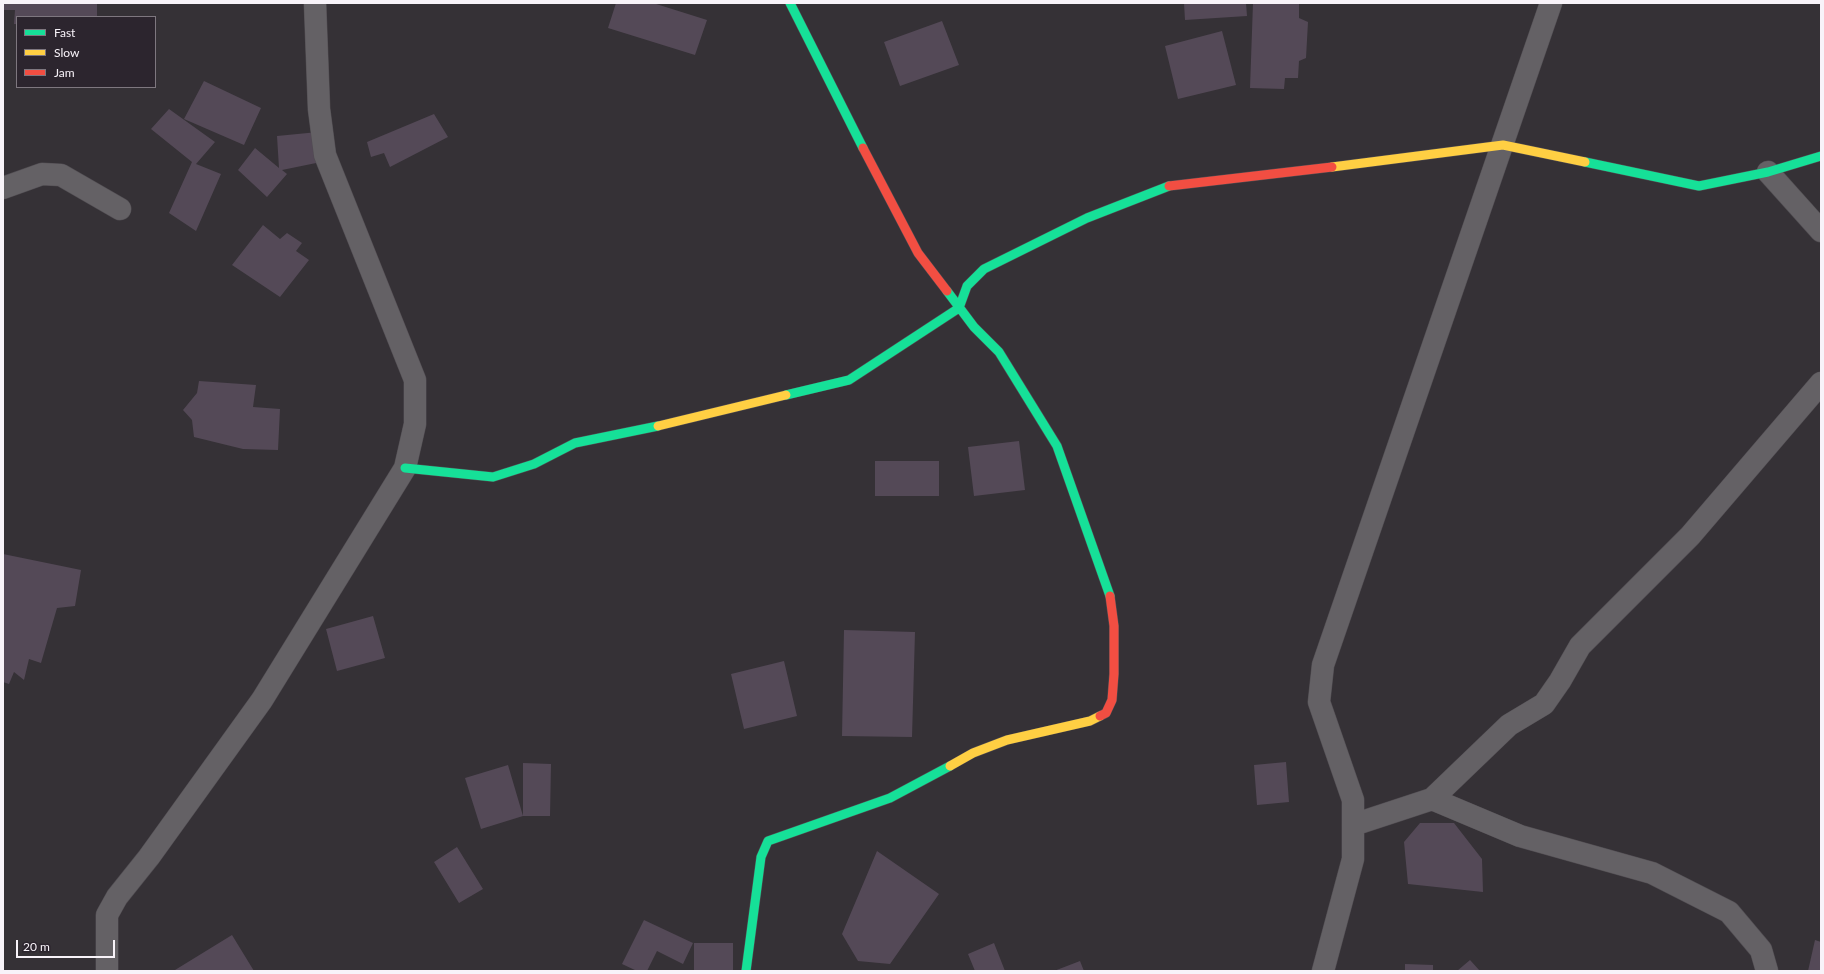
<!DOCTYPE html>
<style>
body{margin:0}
#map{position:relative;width:1824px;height:974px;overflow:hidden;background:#353136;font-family:Lato,sans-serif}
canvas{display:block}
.frame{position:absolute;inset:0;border:4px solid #f8f3f9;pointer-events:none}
.legend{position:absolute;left:16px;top:16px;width:140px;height:72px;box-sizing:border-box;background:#2c252e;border:1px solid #7e777f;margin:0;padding:5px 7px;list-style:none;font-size:12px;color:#f8f3f9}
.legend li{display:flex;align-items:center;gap:8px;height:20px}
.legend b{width:20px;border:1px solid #7e777f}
.scale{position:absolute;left:16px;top:940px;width:99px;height:18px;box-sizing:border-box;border:2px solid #f8f3f9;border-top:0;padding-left:5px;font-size:12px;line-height:14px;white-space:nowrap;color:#f8f3f9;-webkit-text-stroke:3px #2c252e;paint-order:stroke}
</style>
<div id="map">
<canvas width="1824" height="974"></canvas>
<div class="frame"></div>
<ul class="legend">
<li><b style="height:5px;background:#16e098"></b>Fast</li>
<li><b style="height:5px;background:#ffcf43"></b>Slow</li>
<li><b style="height:5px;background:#f24e42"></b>Jam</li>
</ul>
<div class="scale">20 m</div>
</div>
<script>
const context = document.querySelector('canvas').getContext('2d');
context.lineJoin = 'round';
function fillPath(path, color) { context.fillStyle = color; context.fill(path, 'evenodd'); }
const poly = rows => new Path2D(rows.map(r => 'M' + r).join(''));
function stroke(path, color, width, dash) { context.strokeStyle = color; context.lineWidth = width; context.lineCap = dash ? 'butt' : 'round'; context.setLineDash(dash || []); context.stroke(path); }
fillPath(poly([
 [3,3,97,3,97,17,17,17,17,24,14,24,15,10,3,10],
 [616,3,653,3,707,20,695,55,608,28],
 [1184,3,1246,3,1247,16,1185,20],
 [1253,3,1299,3,1299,18,1308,22,1306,58,1299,61,1298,78,1285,78,1284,89,1250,88],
 [942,21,959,65,900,86,884,42],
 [1222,31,1236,85,1178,99,1165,46],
 [204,81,261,108,244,145,184,119],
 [169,109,215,142,196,164,221,174,196,231,169,213,192,162,151,129],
 [434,114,448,137,390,167,384,153,371,157,367,142],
 [318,132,321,162,282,170,287,174,267,197,238,170,255,148,279,168,277,136],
 [263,225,280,239,287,233,302,243,296,251,309,260,280,297,232,265],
 [199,381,256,385,253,407,280,409,278,450,243,449,194,437,192,420,183,410,197,393],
 [1019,441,1025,490,974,496,968,447],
 [875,461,939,461,939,496,875,496],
 [3,554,81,570,75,606,57,608,41,663,29,659,24,680,14,672,9,684,3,682],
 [373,616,385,658,337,671,326,629],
 [844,630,915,632,912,737,842,736],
 [784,661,797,716,744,729,731,674],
 [1286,762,1289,802,1257,805,1254,765],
 [523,763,551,764,550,816,523,816,481,829,465,778,508,765,523,816],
 [1420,823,1454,823,1482,859,1483,892,1408,884,1404,842],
 [457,847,483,889,459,903,434,862],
 [877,851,939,894,890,964,858,961,842,934],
 [644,920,693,943,683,964,657,951,647,971,637,971,622,964],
 [232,935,254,971,176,971,175,970],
 [1815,940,1821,942,1821,971,1808,971],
 [694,943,733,943,733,971,694,971],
 [994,943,1005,971,975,971,968,954],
 [1470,960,1480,971,1457,971],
 [1080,961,1084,971,1054,971],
 [1405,964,1433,965,1433,971,1405,971]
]), '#544957');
const street = poly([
 [1768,172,1821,231],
 [3,188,42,174,61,175,120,209],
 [1432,799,1520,836,1652,873,1729,912,1761,950,1767,971],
 [1353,825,1432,799,1509,725,1544,704,1560,681,1580,646,1690,536,1821,383],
 [107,971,107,915,117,897,149,857,262,700,405,468,415,424,415,380,325,155,319,109,315,3],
 [1323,971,1353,859,1353,800,1319,702,1323,665,1551,3]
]);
const fast = poly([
 [790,3,863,148],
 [1585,162,1699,186,1768,172,1821,156],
 [947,291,974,327,999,352,1057,446,1110,596],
 [786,395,849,380,959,308,967,286,984,269,1087,218,1169,186],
 [405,468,493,477,534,464,575,443,658,426],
 [746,971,761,857,768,841,890,798,950,766]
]);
const slow = poly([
 [1332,167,1503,145,1585,162],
 [658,426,786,395],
 [950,766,973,753,1007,740,1090,721,1100,716]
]);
const jam = poly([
 [863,148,918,253,947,291],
 [1169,186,1332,167],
 [1100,716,1106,713,1112,700,1114,674,1114,626,1110,596]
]);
stroke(street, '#514d52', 23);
stroke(fast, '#514d52', 10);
stroke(slow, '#514d52', 10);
stroke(jam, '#514d52', 10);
stroke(street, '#646165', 22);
stroke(fast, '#16e098', 9);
stroke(slow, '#ffcf43', 9);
stroke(jam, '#f24e42', 9);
</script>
